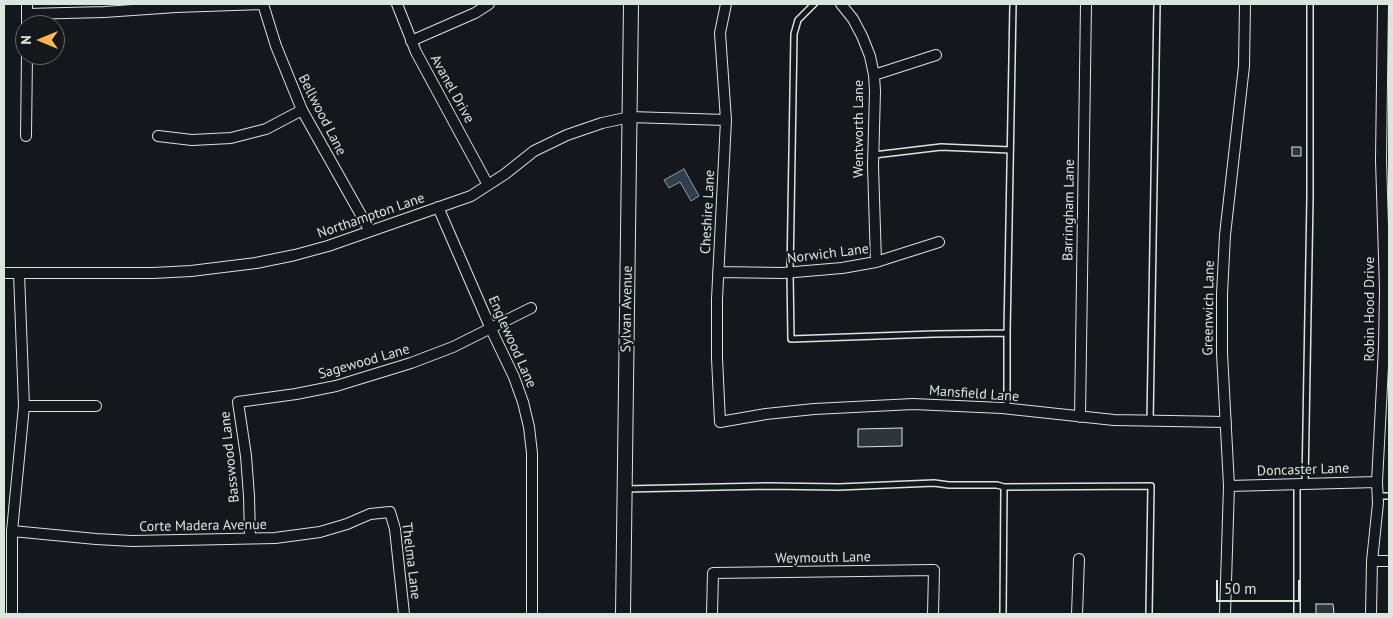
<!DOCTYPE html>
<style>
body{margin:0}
#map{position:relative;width:1393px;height:618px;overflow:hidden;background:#14181c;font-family:"PT Sans",sans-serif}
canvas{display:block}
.frame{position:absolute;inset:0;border:5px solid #d8e6dc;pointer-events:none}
.north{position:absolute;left:15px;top:15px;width:50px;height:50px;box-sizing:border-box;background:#14181c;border:1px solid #626a69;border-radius:50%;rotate:270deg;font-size:14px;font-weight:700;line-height:20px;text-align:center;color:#d8e6dc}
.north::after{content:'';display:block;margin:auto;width:18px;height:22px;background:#ffb74d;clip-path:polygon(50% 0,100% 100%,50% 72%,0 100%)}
.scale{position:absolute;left:1216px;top:580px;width:84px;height:22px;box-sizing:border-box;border:2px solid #d8e6dc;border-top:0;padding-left:6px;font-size:15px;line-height:18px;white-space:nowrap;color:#d8e6dc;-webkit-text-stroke:4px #14181c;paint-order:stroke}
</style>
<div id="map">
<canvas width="1393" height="618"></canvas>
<div class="frame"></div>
<div class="north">N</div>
<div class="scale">50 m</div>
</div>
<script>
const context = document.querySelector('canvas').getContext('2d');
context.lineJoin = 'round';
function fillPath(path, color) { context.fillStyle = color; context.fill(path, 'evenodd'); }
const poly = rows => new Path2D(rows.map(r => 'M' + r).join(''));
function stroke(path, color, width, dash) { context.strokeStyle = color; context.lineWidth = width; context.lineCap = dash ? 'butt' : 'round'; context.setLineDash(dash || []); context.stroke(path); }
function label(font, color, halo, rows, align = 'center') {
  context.font = font + ' "PT Sans",sans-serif'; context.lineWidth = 4; context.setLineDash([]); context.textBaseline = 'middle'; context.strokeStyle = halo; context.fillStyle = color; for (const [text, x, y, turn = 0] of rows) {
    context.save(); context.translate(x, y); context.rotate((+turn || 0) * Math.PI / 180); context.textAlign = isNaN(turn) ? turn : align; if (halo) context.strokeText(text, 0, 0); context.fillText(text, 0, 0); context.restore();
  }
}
const water = poly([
 [684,169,699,196,691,201,680,182,669,188,664,180,684,169]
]);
fillPath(water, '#2f3f4d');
stroke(water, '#939e99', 1);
const building = poly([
 [1292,147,1301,147,1301,156,1292,156,1292,147],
 [902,428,902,446,858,447,858,429,902,428],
 [1316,604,1333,604,1334,614,1316,614,1316,604]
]);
fillPath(building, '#2c363c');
stroke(building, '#d8e6dc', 1);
const service = poly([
 [814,4,798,20,794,34,790,273,791,339,934,334,1007,333,1013,4],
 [874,155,941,147,1010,150],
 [1007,333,1007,408],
 [1150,422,1157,4],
 [1305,484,1310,198,1310,4],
 [625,489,767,486,839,487,934,483,949,485,997,485,1004,487],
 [1378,496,1389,496],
 [1003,614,1004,487,1151,486,1149,614],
 [1297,614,1297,484]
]);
const minor = poly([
 [397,4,416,52,488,185],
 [726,4,720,33,726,120,717,299,717,358,720,422,766,414,814,409,913,404,1002,408,1114,420,1226,422],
 [841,4,853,19,862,36,870,56,874,75,875,91,873,166,876,262],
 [27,14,104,12,176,7,263,4,276,46,302,110,370,231],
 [27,25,27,4],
 [411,41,475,13,489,4],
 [874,75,936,55],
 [26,136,27,55],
 [158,136,192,140,231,138,266,129,302,110],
 [438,207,491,329,514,377,523,402,529,427,532,453,532,614],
 [718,272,783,273,842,268,876,262,939,242],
 [4,273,153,273,191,271,256,263,295,255,328,246,471,196,505,174,534,151,567,135,602,123,630,117,726,120],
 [24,406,96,406],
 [1080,417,1086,4],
 [1229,486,1377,482],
 [12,531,96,539,132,541,275,538,320,532,347,524,370,514,390,512,395,529,404,614],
 [250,538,249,496,246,456,238,402,296,394,336,386,411,363,453,347,531,308],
 [1372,561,1389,561],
 [12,614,12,531,24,406,19,273],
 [712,614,713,573,934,570,933,614],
 [1077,614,1079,559],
 [1225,614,1229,486,1222,353,1222,294,1225,235,1244,66,1245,4],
 [1371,614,1372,561,1378,503,1377,482,1384,347,1385,290,1381,160,1383,4]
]);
const secondary = poly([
 [623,614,631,4]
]);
stroke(service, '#d8e6dc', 8);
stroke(minor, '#d8e6dc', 12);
stroke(secondary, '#d8e6dc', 16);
stroke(service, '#14181c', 5);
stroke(minor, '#14181c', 10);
stroke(secondary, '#14181c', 14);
label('14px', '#d8e6dc', '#14181c', [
 ["Avanel Drive",452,89,61],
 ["Bellwood Lane",322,115,63],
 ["Wentworth Lane",859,129,-90],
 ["Barringham Lane",1069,210,-89],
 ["Cheshire Lane",708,212,-87],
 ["Northampton Lane",371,216,-19],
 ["Norwich Lane",828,254,-7],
 ["Greenwich Lane",1209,308,-89],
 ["Sylvan Avenue",627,309,-89],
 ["Robin Hood Drive",1370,309,-90],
 ["Englewood Lane",512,342,66],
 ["Sagewood Lane",364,362,-16],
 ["Mansfield Lane",974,394,4],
 ["Basswood Lane",230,457,-96],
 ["Doncaster Lane",1303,470,-2],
 ["Corte Madera Avenue",203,526,-1],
 ["Weymouth Lane",823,558,-1],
 ["Thelma Lane",411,561,83]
]);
</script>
